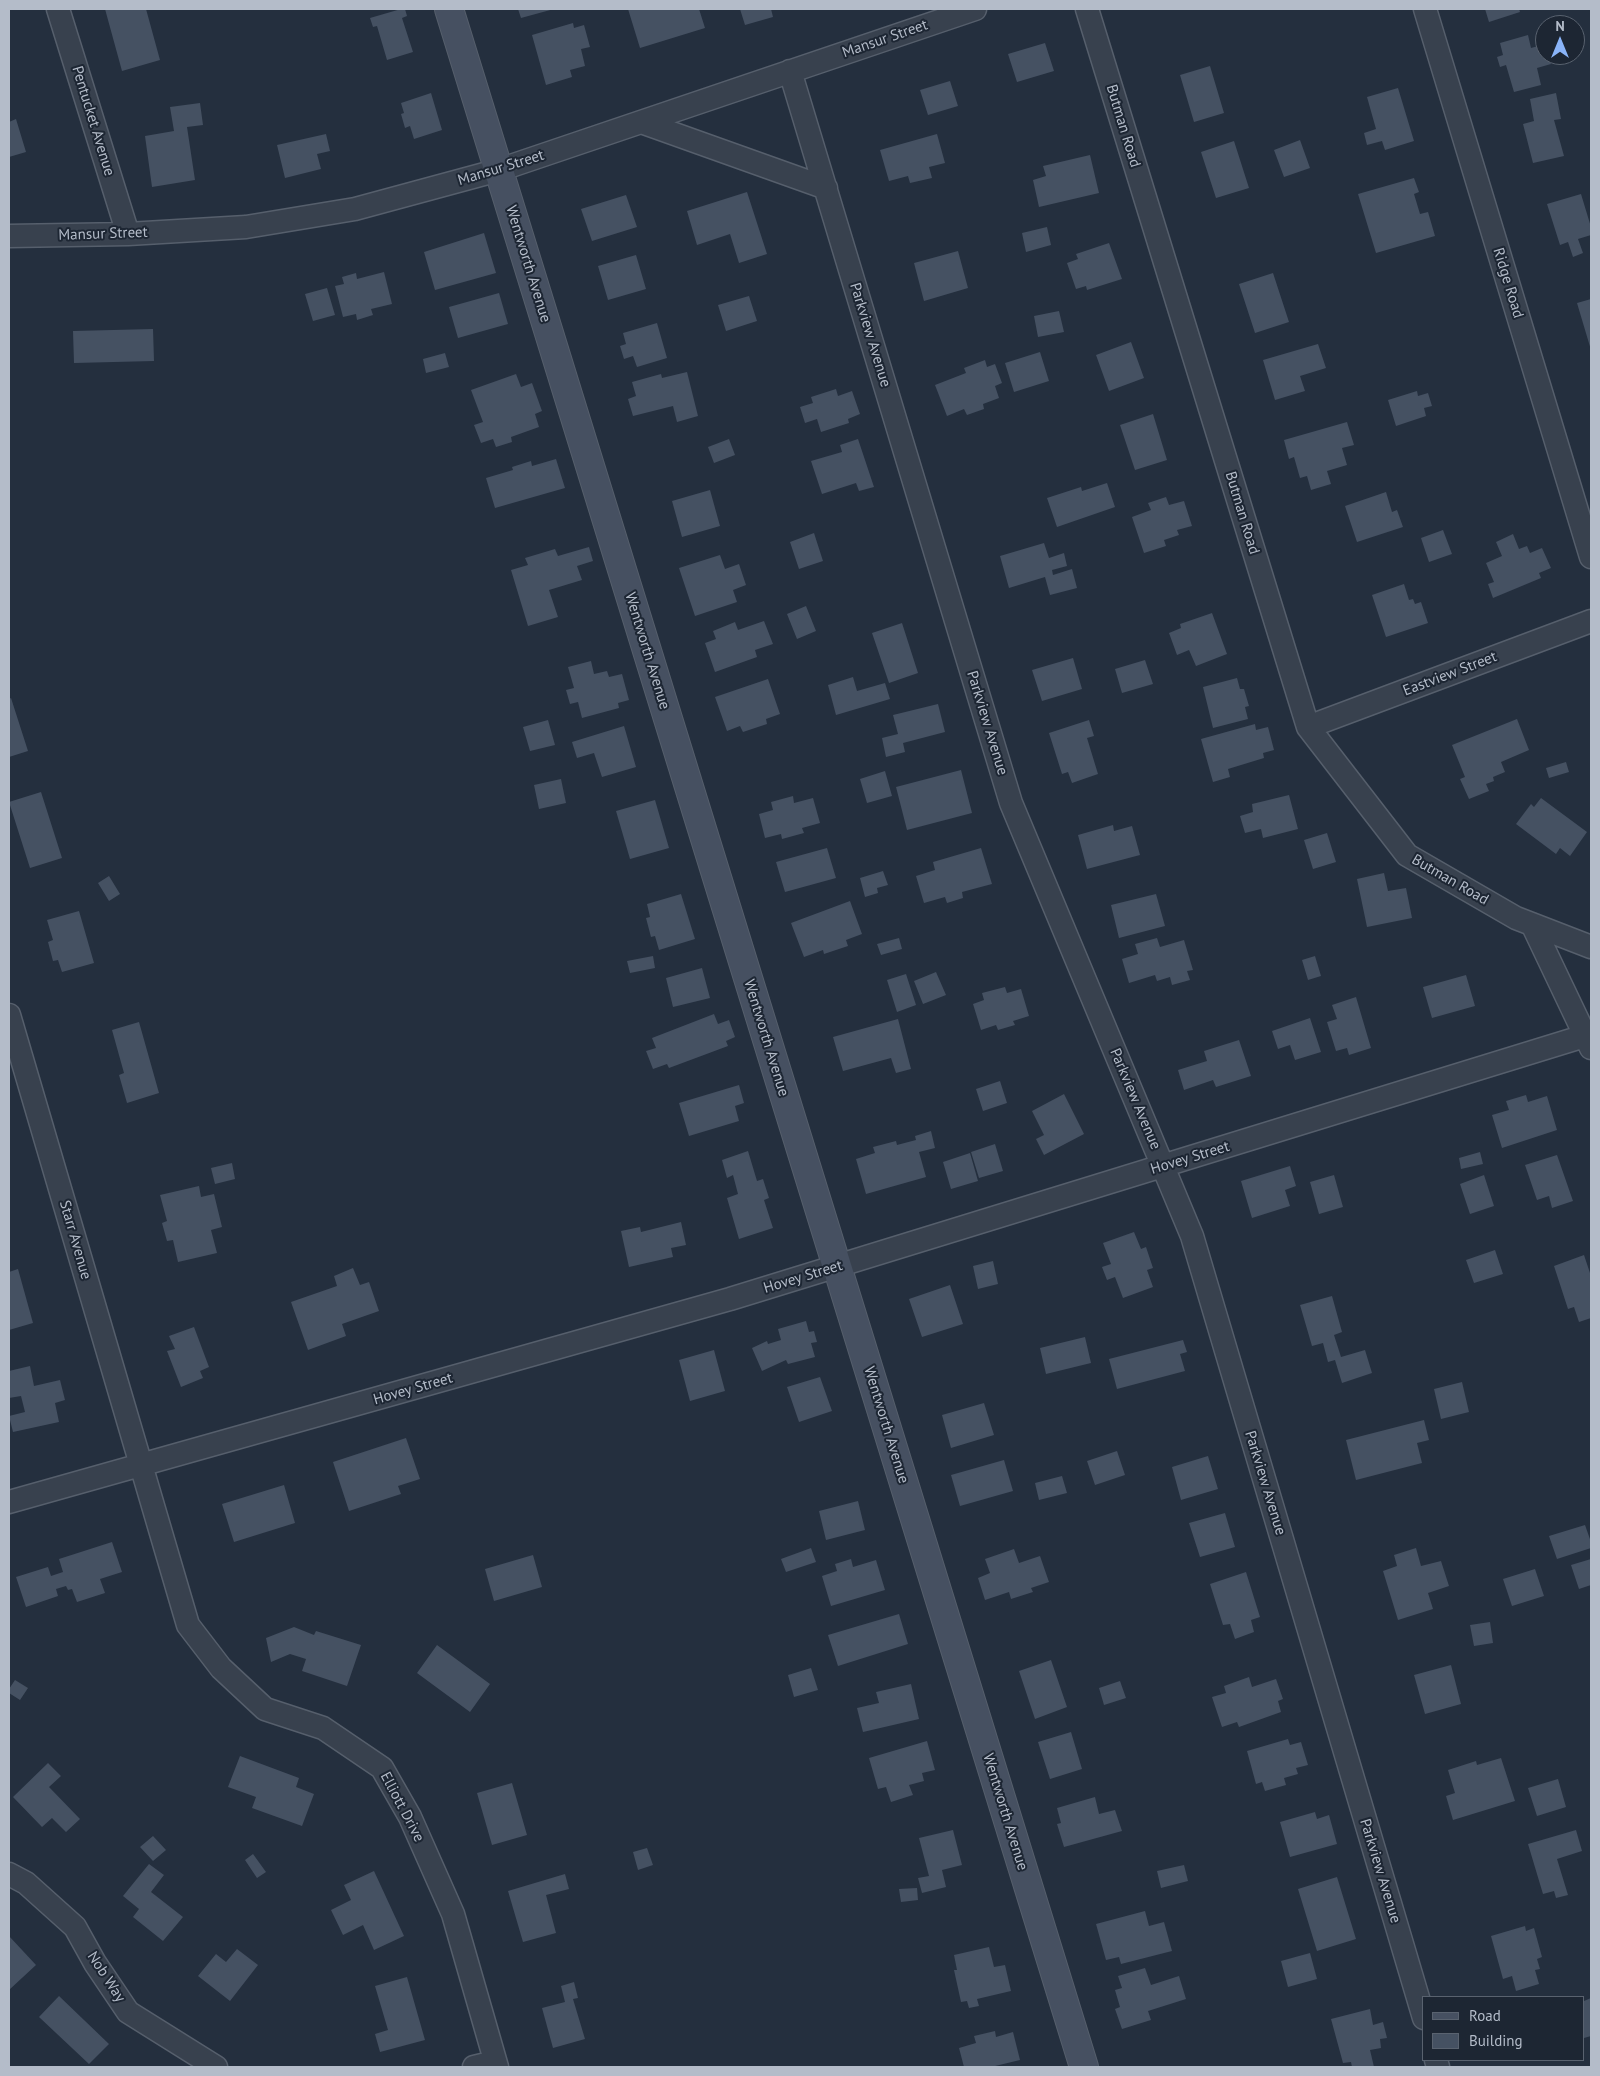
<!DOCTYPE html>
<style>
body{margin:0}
#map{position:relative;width:1600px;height:2076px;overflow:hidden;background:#242f3e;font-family:"PT Sans",sans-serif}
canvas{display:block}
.frame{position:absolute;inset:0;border:10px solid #b4bcc9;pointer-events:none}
.legend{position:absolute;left:1422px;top:1996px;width:162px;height:65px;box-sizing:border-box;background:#1d2633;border:1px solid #59626f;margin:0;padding:6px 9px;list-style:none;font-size:15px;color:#b4bcc9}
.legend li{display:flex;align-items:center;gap:10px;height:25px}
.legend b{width:25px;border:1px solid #59626f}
.north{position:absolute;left:1535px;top:15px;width:50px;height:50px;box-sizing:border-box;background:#1d2633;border:1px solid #59626f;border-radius:50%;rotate:0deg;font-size:14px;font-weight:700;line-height:20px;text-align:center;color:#b4bcc9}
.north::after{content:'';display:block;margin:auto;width:18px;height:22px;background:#8ab4f8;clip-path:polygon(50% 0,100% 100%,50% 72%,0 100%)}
</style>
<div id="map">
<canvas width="1600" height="2076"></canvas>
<div class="frame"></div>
<ul class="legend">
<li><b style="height:6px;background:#465061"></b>Road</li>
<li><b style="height:14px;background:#455162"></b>Building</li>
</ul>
<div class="north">N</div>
</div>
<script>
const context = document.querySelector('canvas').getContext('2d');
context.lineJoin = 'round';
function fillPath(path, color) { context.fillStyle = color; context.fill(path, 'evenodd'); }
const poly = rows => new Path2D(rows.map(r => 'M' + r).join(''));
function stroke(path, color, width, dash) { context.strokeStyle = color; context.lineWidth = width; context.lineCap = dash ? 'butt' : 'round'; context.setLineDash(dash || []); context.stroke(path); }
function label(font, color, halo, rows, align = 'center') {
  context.font = font + ' "PT Sans",sans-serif'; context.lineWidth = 4; context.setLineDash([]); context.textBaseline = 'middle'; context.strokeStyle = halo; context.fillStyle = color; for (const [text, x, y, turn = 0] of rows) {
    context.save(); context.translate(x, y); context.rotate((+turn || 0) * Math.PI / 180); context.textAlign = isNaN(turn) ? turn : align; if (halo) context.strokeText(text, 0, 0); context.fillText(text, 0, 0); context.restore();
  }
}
fillPath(poly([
 [105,9,146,9,160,60,122,71],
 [401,9,405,9,407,16,402,18,413,52,387,60,377,26,373,27,370,18],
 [518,9,554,9,521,18],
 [628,9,699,9,705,28,640,48],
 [740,9,771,9,773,17,745,25],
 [1485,9,1519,9,1520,12,1489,22],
 [573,23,574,28,584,25,590,47,581,49,585,66,570,70,572,77,546,85,532,35],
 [1528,35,1531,48,1545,44,1545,55,1548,55,1551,64,1537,68,1541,85,1514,92,1506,65,1500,67,1497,57,1503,55,1500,43],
 [1045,43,1054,71,1017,82,1008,54],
 [1210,66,1224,113,1194,122,1180,75],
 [950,81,958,106,928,115,920,90],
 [1398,88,1414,141,1385,150,1382,141,1367,145,1364,133,1376,129,1367,97],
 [431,93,442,130,414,139,410,126,405,128,401,114,404,113,401,103],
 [1556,93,1561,119,1554,120,1564,156,1533,163,1523,124,1534,121,1530,99],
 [200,103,203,125,187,127,195,180,152,187,145,136,174,131,170,107],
 [16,119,26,152,9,157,9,122],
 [326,134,330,151,317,154,321,169,285,178,277,145],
 [937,134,945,163,929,167,932,178,910,183,908,176,889,181,880,150],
 [1300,140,1310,168,1284,177,1274,150],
 [1234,141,1249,188,1216,198,1201,152],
 [1090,155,1099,193,1039,207,1033,180,1046,176,1043,166],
 [1414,178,1419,192,1414,194,1420,214,1428,212,1435,236,1376,253,1358,194],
 [747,192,767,254,739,263,730,234,697,245,687,211],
 [1581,194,1591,227,1591,235,1578,239,1583,253,1573,257,1568,242,1560,245,1547,204],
 [626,195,637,227,592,241,581,209],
 [1047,227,1051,245,1026,252,1022,233],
 [484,233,496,273,435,290,424,252],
 [1109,243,1122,279,1087,290,1086,286,1076,289,1067,263,1078,259,1076,254],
 [958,251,968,288,924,301,914,263],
 [636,255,646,289,608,300,598,266],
 [384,272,392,304,371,309,373,315,357,320,356,314,343,317,335,286,344,284,342,277,356,273,357,279],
 [1273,273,1289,322,1255,333,1239,284],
 [327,288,335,315,313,321,305,294],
 [499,293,508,324,458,338,449,307],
 [749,296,757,321,726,331,718,305],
 [1591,299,1591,350,1577,303],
 [1059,311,1064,332,1038,337,1034,316],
 [657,323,667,358,637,367,633,356,624,359,620,346,626,344,623,333],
 [153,329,154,361,74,363,73,331],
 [1131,342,1144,378,1109,391,1096,355],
 [1318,344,1326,368,1300,376,1305,391,1275,400,1263,360],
 [1040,352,1049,381,1014,392,1005,363],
 [445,353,449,367,426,373,423,359],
 [985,360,987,367,995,364,1002,383,995,386,999,398,983,404,984,409,967,415,964,409,947,416,935,385,966,373,964,368],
 [687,372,698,416,677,422,673,406,633,416,628,399,636,396,632,382,661,374,662,378],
 [516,374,521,387,532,383,542,411,535,414,539,427,511,437,512,442,496,447,493,439,481,443,474,425,483,422,471,390],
 [836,389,838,396,852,391,860,414,848,419,849,423,821,432,817,419,805,423,800,407,813,403,811,397],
 [1417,391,1418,396,1428,393,1432,406,1424,408,1426,416,1396,426,1388,400],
 [1153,414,1167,460,1135,470,1120,425],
 [1347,422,1354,445,1342,448,1347,465,1327,471,1331,484,1311,490,1307,476,1300,478,1294,457,1289,459,1284,440],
 [729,439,735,455,714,463,708,447],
 [858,439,874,487,859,491,856,483,822,494,811,461,842,452,840,445],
 [556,459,565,488,495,508,486,478,513,470,512,467,531,461,532,466],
 [1107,483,1115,507,1057,527,1047,498,1081,487,1082,491],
 [710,490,720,526,682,537,672,501],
 [1386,492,1392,512,1397,510,1403,527,1357,542,1345,506],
 [1166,497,1169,505,1184,501,1192,526,1177,530,1179,535,1164,540,1166,546,1144,553,1132,517,1151,510,1148,503],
 [1443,530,1452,554,1429,562,1421,538],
 [814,533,823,561,799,569,790,542],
 [1513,534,1519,549,1527,546,1530,553,1542,548,1551,568,1539,573,1541,578,1493,598,1488,584,1494,582,1486,563,1502,556,1496,542],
 [1044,543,1049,558,1064,553,1067,566,1052,570,1053,575,1072,569,1077,588,1050,595,1045,577,1009,588,1000,556],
 [589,547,593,561,577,566,582,580,549,590,558,617,528,626,511,570,528,565,525,558,555,549,558,556],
 [720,555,725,569,739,564,746,585,733,590,737,602,695,616,679,568],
 [1404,584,1409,600,1413,599,1415,604,1421,602,1428,623,1386,637,1372,595],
 [806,606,816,631,797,639,787,614],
 [1212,613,1227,654,1196,666,1189,650,1177,655,1169,633,1181,628,1180,624],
 [764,621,773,644,755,650,757,657,715,672,705,643,716,639,713,631,735,622,738,630],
 [902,623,918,673,889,683,872,633],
 [1073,658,1082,689,1042,701,1032,670],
 [1145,660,1153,684,1122,693,1115,669],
 [591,661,594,674,607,671,609,677,622,674,629,700,618,703,619,708,582,718,578,702,570,704,566,690,574,688,568,667],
 [853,677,857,691,885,683,890,699,836,715,828,685],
 [1237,678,1240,689,1244,689,1249,706,1245,707,1248,719,1213,728,1203,687],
 [768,679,780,714,766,719,767,724,743,732,740,726,727,731,715,697],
 [11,698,28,751,9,757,9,699],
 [938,704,945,732,903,743,905,752,886,757,882,738,898,734,893,715],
 [1517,719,1529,750,1501,762,1505,772,1493,777,1494,781,1486,784,1489,791,1469,799,1460,779,1465,777,1452,745],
 [548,720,555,745,530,751,523,727],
 [1089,720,1094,736,1087,738,1098,774,1072,783,1068,772,1062,774,1049,733],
 [1255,724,1256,730,1268,727,1274,750,1263,753,1264,758,1228,769,1230,777,1213,782,1201,739],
 [624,726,636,767,602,777,594,753,577,758,572,742],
 [1566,762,1569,772,1549,778,1546,768],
 [961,770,972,813,907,830,896,787],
 [885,771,892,796,867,803,860,779],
 [561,779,566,803,539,809,534,785],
 [41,792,62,858,30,868,9,802],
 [1289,795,1298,829,1263,838,1261,829,1245,833,1240,816,1253,812,1252,804],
 [793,796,794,803,813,798,820,823,802,828,804,833,782,839,781,834,765,838,759,814,773,810,771,802],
 [1541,798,1587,832,1570,856,1560,848,1556,854,1516,824,1531,804,1534,807],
 [655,800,669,848,630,859,616,811],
 [1113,825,1114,831,1132,826,1140,855,1087,869,1078,835],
 [1327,833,1336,862,1313,869,1304,840],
 [827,848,836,878,785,892,776,862],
 [981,848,992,884,962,892,963,898,947,903,945,897,924,903,916,876,935,870,933,862],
 [883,871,888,885,877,888,878,893,865,897,860,878],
 [1384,873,1388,891,1406,888,1412,918,1367,927,1357,879],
 [109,876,120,894,109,901,98,883],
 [681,894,695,939,659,950,655,936,651,937,646,918,650,917,647,904],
 [1156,894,1165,926,1119,938,1111,905],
 [850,901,862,934,846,940,848,946,824,954,823,950,804,957,791,923],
 [79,911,94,963,62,972,58,960,53,961,48,942,53,940,47,920],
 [899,938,902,949,881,955,877,944],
 [1157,938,1160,947,1184,940,1193,970,1187,971,1190,980,1172,985,1170,977,1157,981,1155,975,1129,983,1122,959,1138,954,1135,944],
 [653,956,655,968,630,973,627,961],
 [1315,956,1321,976,1308,980,1302,960],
 [702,968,710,998,673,1007,666,978],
 [936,972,946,995,923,1004,914,981],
 [906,974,916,1005,897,1012,887,980],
 [1466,975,1475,1006,1432,1018,1423,987],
 [1005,987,1007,993,1021,989,1029,1016,1013,1021,1015,1025,998,1030,996,1025,981,1030,973,1004,984,1000,982,993],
 [1356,997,1371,1048,1349,1055,1347,1048,1336,1051,1327,1022,1337,1019,1332,1005],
 [714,1014,718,1024,729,1020,735,1037,726,1041,728,1046,669,1068,667,1064,653,1069,646,1051,656,1048,652,1038],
 [1310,1018,1321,1052,1295,1060,1290,1045,1278,1049,1272,1031],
 [898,1019,911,1069,896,1073,891,1058,843,1071,833,1037],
 [139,1022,159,1093,127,1103,119,1075,124,1073,112,1030],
 [1239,1040,1251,1076,1216,1087,1213,1080,1184,1090,1178,1070,1207,1061,1204,1051],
 [1000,1081,1007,1103,983,1111,976,1089],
 [739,1085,744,1103,735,1106,739,1121,689,1136,679,1103],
 [1064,1094,1084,1134,1044,1155,1036,1139,1044,1135,1032,1111],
 [1526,1095,1528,1102,1547,1096,1557,1130,1502,1148,1492,1115,1509,1110,1506,1101],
 [931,1131,935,1148,919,1152,926,1177,866,1194,856,1159,875,1153,873,1147,896,1141,897,1145,916,1140,915,1136],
 [995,1144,1003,1171,979,1178,971,1152],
 [748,1151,757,1181,763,1179,769,1198,764,1200,773,1228,739,1239,727,1198,738,1194,733,1175,727,1178,722,1160],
 [1480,1152,1483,1164,1461,1169,1459,1158],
 [970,1153,978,1181,951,1189,943,1162],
 [1557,1155,1573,1201,1552,1208,1549,1196,1537,1200,1525,1165],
 [232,1163,235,1179,215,1184,211,1168],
 [1290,1166,1296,1186,1285,1190,1290,1206,1252,1218,1241,1181],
 [1334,1175,1343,1207,1319,1214,1310,1182],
 [1484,1175,1494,1206,1470,1214,1460,1184],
 [199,1186,201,1197,214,1194,222,1227,211,1230,217,1253,178,1262,173,1240,167,1241,162,1223,167,1221,160,1195],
 [681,1222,686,1245,671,1248,673,1257,629,1267,621,1231,640,1227,641,1232],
 [1134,1232,1141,1249,1146,1247,1153,1268,1147,1270,1153,1287,1123,1298,1115,1277,1107,1280,1102,1267,1111,1264,1103,1243],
 [1495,1250,1503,1274,1474,1283,1466,1260],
 [1584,1255,1591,1276,1591,1318,1579,1322,1574,1307,1568,1309,1554,1266],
 [993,1261,998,1284,978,1289,973,1266],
 [353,1268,360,1285,369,1282,379,1311,342,1324,346,1336,308,1350,291,1302,337,1286,334,1276],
 [18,1269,33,1323,9,1330,9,1272],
 [950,1285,963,1324,922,1337,909,1299],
 [1332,1296,1342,1332,1334,1335,1341,1357,1365,1350,1372,1373,1342,1383,1335,1360,1328,1362,1323,1343,1312,1346,1300,1305],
 [806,1321,809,1332,814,1331,817,1342,811,1343,815,1357,788,1364,786,1360,762,1371,752,1348,767,1341,768,1344,781,1340,778,1329],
 [194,1327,209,1367,200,1371,203,1378,181,1387,167,1351,175,1349,169,1336],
 [1085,1337,1091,1363,1046,1374,1040,1348],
 [1183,1340,1187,1352,1180,1354,1185,1371,1117,1389,1109,1359],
 [714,1350,725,1391,690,1401,679,1360],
 [30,1366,34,1386,60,1380,65,1400,55,1403,59,1422,13,1432,9,1416,25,1412,21,1396,9,1398,9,1371],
 [820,1377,832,1411,799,1422,787,1387],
 [1462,1382,1469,1412,1441,1419,1434,1389],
 [984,1403,994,1435,951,1448,942,1415],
 [1424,1420,1429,1440,1417,1443,1422,1463,1356,1480,1346,1440],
 [406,1438,420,1479,398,1486,401,1494,349,1511,333,1462],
 [1117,1451,1125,1475,1095,1485,1087,1461],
 [1208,1456,1218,1489,1181,1500,1172,1467],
 [1004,1460,1013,1491,960,1506,951,1475],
 [1062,1476,1067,1493,1039,1500,1035,1483],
 [284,1485,295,1523,234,1542,222,1504],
 [858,1501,865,1530,826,1540,819,1511],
 [1225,1513,1235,1547,1200,1557,1189,1523],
 [1585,1525,1591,1542,1591,1548,1557,1559,1549,1536],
 [112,1542,122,1572,100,1579,105,1593,77,1602,72,1589,68,1590,66,1586,56,1589,58,1596,26,1607,16,1577,48,1567,51,1576,63,1572,59,1559],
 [811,1548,816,1562,786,1572,781,1559],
 [1416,1548,1421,1566,1441,1561,1449,1586,1428,1593,1433,1609,1398,1620,1383,1571,1397,1566,1394,1555],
 [1014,1549,1019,1563,1040,1556,1049,1582,1031,1588,1033,1592,1011,1599,1009,1592,985,1600,978,1578,990,1573,985,1559],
 [533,1555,542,1587,494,1601,485,1569],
 [851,1559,853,1567,876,1560,885,1590,831,1606,822,1576,837,1571,835,1564],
 [1591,1559,1591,1585,1579,1589,1571,1565],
 [1535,1569,1544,1596,1512,1606,1503,1579],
 [1246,1572,1260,1617,1251,1620,1254,1632,1235,1639,1230,1624,1223,1625,1210,1584],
 [899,1614,908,1644,838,1666,828,1635],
 [1490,1622,1493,1643,1474,1646,1470,1625],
 [294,1627,314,1635,316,1631,361,1645,347,1686,302,1671,306,1659,290,1654,271,1662,266,1638],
 [437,1645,490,1684,470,1712,417,1673],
 [1051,1660,1067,1707,1035,1719,1019,1671],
 [1451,1665,1461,1704,1425,1714,1414,1675],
 [811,1668,818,1690,794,1697,788,1675],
 [1249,1677,1252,1687,1276,1679,1283,1699,1278,1701,1281,1712,1239,1727,1237,1722,1222,1727,1212,1697,1226,1693,1224,1686],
 [15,1680,28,1688,20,1700,9,1693,9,1689],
 [1120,1681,1126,1698,1104,1705,1099,1688],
 [911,1684,919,1719,863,1732,857,1708,879,1703,876,1692],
 [1071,1732,1082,1769,1050,1779,1038,1742],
 [1288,1739,1290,1745,1301,1742,1308,1765,1296,1768,1298,1774,1284,1778,1286,1785,1265,1791,1262,1782,1256,1784,1247,1751],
 [927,1741,935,1770,922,1773,924,1781,909,1785,913,1795,891,1802,886,1787,878,1789,869,1758],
 [240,1756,299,1778,296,1787,314,1794,302,1826,252,1808,256,1797,228,1787],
 [1501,1758,1515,1801,1453,1820,1446,1796,1455,1793,1448,1770,1476,1761,1477,1765],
 [48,1763,61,1776,49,1787,80,1819,66,1832,52,1818,42,1827,13,1797],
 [1558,1779,1566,1807,1537,1816,1528,1788],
 [512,1783,527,1835,492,1845,477,1793],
 [1095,1797,1099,1814,1115,1810,1122,1831,1064,1847,1057,1824,1061,1823,1057,1808],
 [1315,1812,1317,1819,1329,1815,1337,1844,1290,1857,1280,1822],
 [953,1830,962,1865,942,1870,946,1887,922,1893,918,1878,929,1876,919,1838],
 [1576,1830,1582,1851,1557,1859,1568,1895,1556,1898,1554,1891,1543,1894,1528,1844],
 [153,1836,166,1850,153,1861,140,1847],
 [647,1848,653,1865,638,1870,633,1852],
 [253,1854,266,1872,257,1878,245,1860],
 [149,1864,164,1875,151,1892,183,1917,163,1941,133,1917,139,1909,123,1896],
 [1184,1865,1188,1881,1161,1888,1157,1871],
 [374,1871,404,1936,374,1950,363,1925,343,1935,331,1910,351,1900,344,1885],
 [565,1874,569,1889,546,1895,556,1933,523,1942,508,1891],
 [1337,1877,1356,1939,1317,1951,1298,1889],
 [917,1888,918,1900,901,1902,899,1889],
 [1145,1911,1149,1926,1164,1922,1172,1951,1121,1964,1119,1957,1106,1960,1096,1924],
 [1525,1926,1526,1931,1534,1928,1542,1957,1537,1959,1540,1969,1535,1970,1539,1984,1516,1991,1512,1976,1503,1979,1491,1936],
 [9,1936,36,1965,9,1990],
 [989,1947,994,1967,1005,1965,1011,1991,977,1999,979,2006,969,2008,967,2001,961,2002,954,1970,957,1970,954,1955],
 [237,1949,258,1965,230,2001,198,1976,216,1954,226,1962],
 [1310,1953,1317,1979,1288,1987,1281,1961],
 [1145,1968,1151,1985,1179,1976,1186,1999,1148,2011,1151,2020,1122,2029,1115,2009,1120,2007,1115,1990,1122,1988,1118,1976],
 [407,1977,425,2040,380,2052,375,2034,388,2030,375,1986],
 [574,1982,578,1998,573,1999,585,2039,553,2048,542,2008,565,2002,561,1986],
 [59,1996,109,2044,89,2064,39,2017],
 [1591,1998,1591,2036,1584,2038,1584,2001],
 [1370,2009,1373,2025,1383,2022,1387,2038,1380,2039,1381,2048,1370,2050,1374,2067,1352,2067,1351,2062,1343,2063,1331,2019],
 [995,2031,996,2037,1013,2032,1020,2060,991,2067,964,2067,959,2048,976,2043,974,2036]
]), '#455162');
const street = poly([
 [58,9,128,234],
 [1087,9,1308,727,1407,855,1516,918,1591,947],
 [1425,9,1591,557],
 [790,71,1011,803,1192,1236,1424,2018],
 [641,122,826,188],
 [9,236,128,234,246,227,355,209,499,170,975,9],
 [1308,727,1591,621],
 [1532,924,1591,1048],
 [9,1015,188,1625,221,1668,265,1709,323,1728,382,1768,410,1817,453,1914,497,2067],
 [9,1502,730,1299,1591,1034],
 [9,1874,26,1883,75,1927,95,1963,128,2012,216,2067],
 [1436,2060,1438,2067],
 [474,2067,495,2062]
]);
const secondary = poly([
 [449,9,1084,2067]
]);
stroke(street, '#565f6c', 25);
stroke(secondary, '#565f6c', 30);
stroke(street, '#38414e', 22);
stroke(secondary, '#465061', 28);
label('15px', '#b4bcc9', '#1d2633', [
 ["Mansur Street",885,39,-19],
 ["Pentucket Avenue",93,121,73],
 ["Butman Road",1123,126,73],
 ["Mansur Street",501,168,-17],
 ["Mansur Street",103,234,-2],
 ["Wentworth Avenue",528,264,73],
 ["Ridge Road",1508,283,73],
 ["Parkview Avenue",870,335,73],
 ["Butman Road",1242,513,73],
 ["Wentworth Avenue",647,651,73],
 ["Eastview Street",1450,674,-21],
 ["Parkview Avenue",987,723,73],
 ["Butman Road",1450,880,30],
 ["Wentworth Avenue",766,1038,73],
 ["Parkview Avenue",1135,1099,67],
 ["Hovey Street",1190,1158,-17],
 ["Starr Avenue",75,1240,74],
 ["Hovey Street",803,1277,-17],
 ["Hovey Street",413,1389,-16],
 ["Wentworth Avenue",886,1425,73],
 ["Parkview Avenue",1265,1483,73],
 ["Elliott Drive",402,1807,62],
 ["Wentworth Avenue",1005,1812,73],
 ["Parkview Avenue",1380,1871,73],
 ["Nob Way",106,1977,57]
]);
</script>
